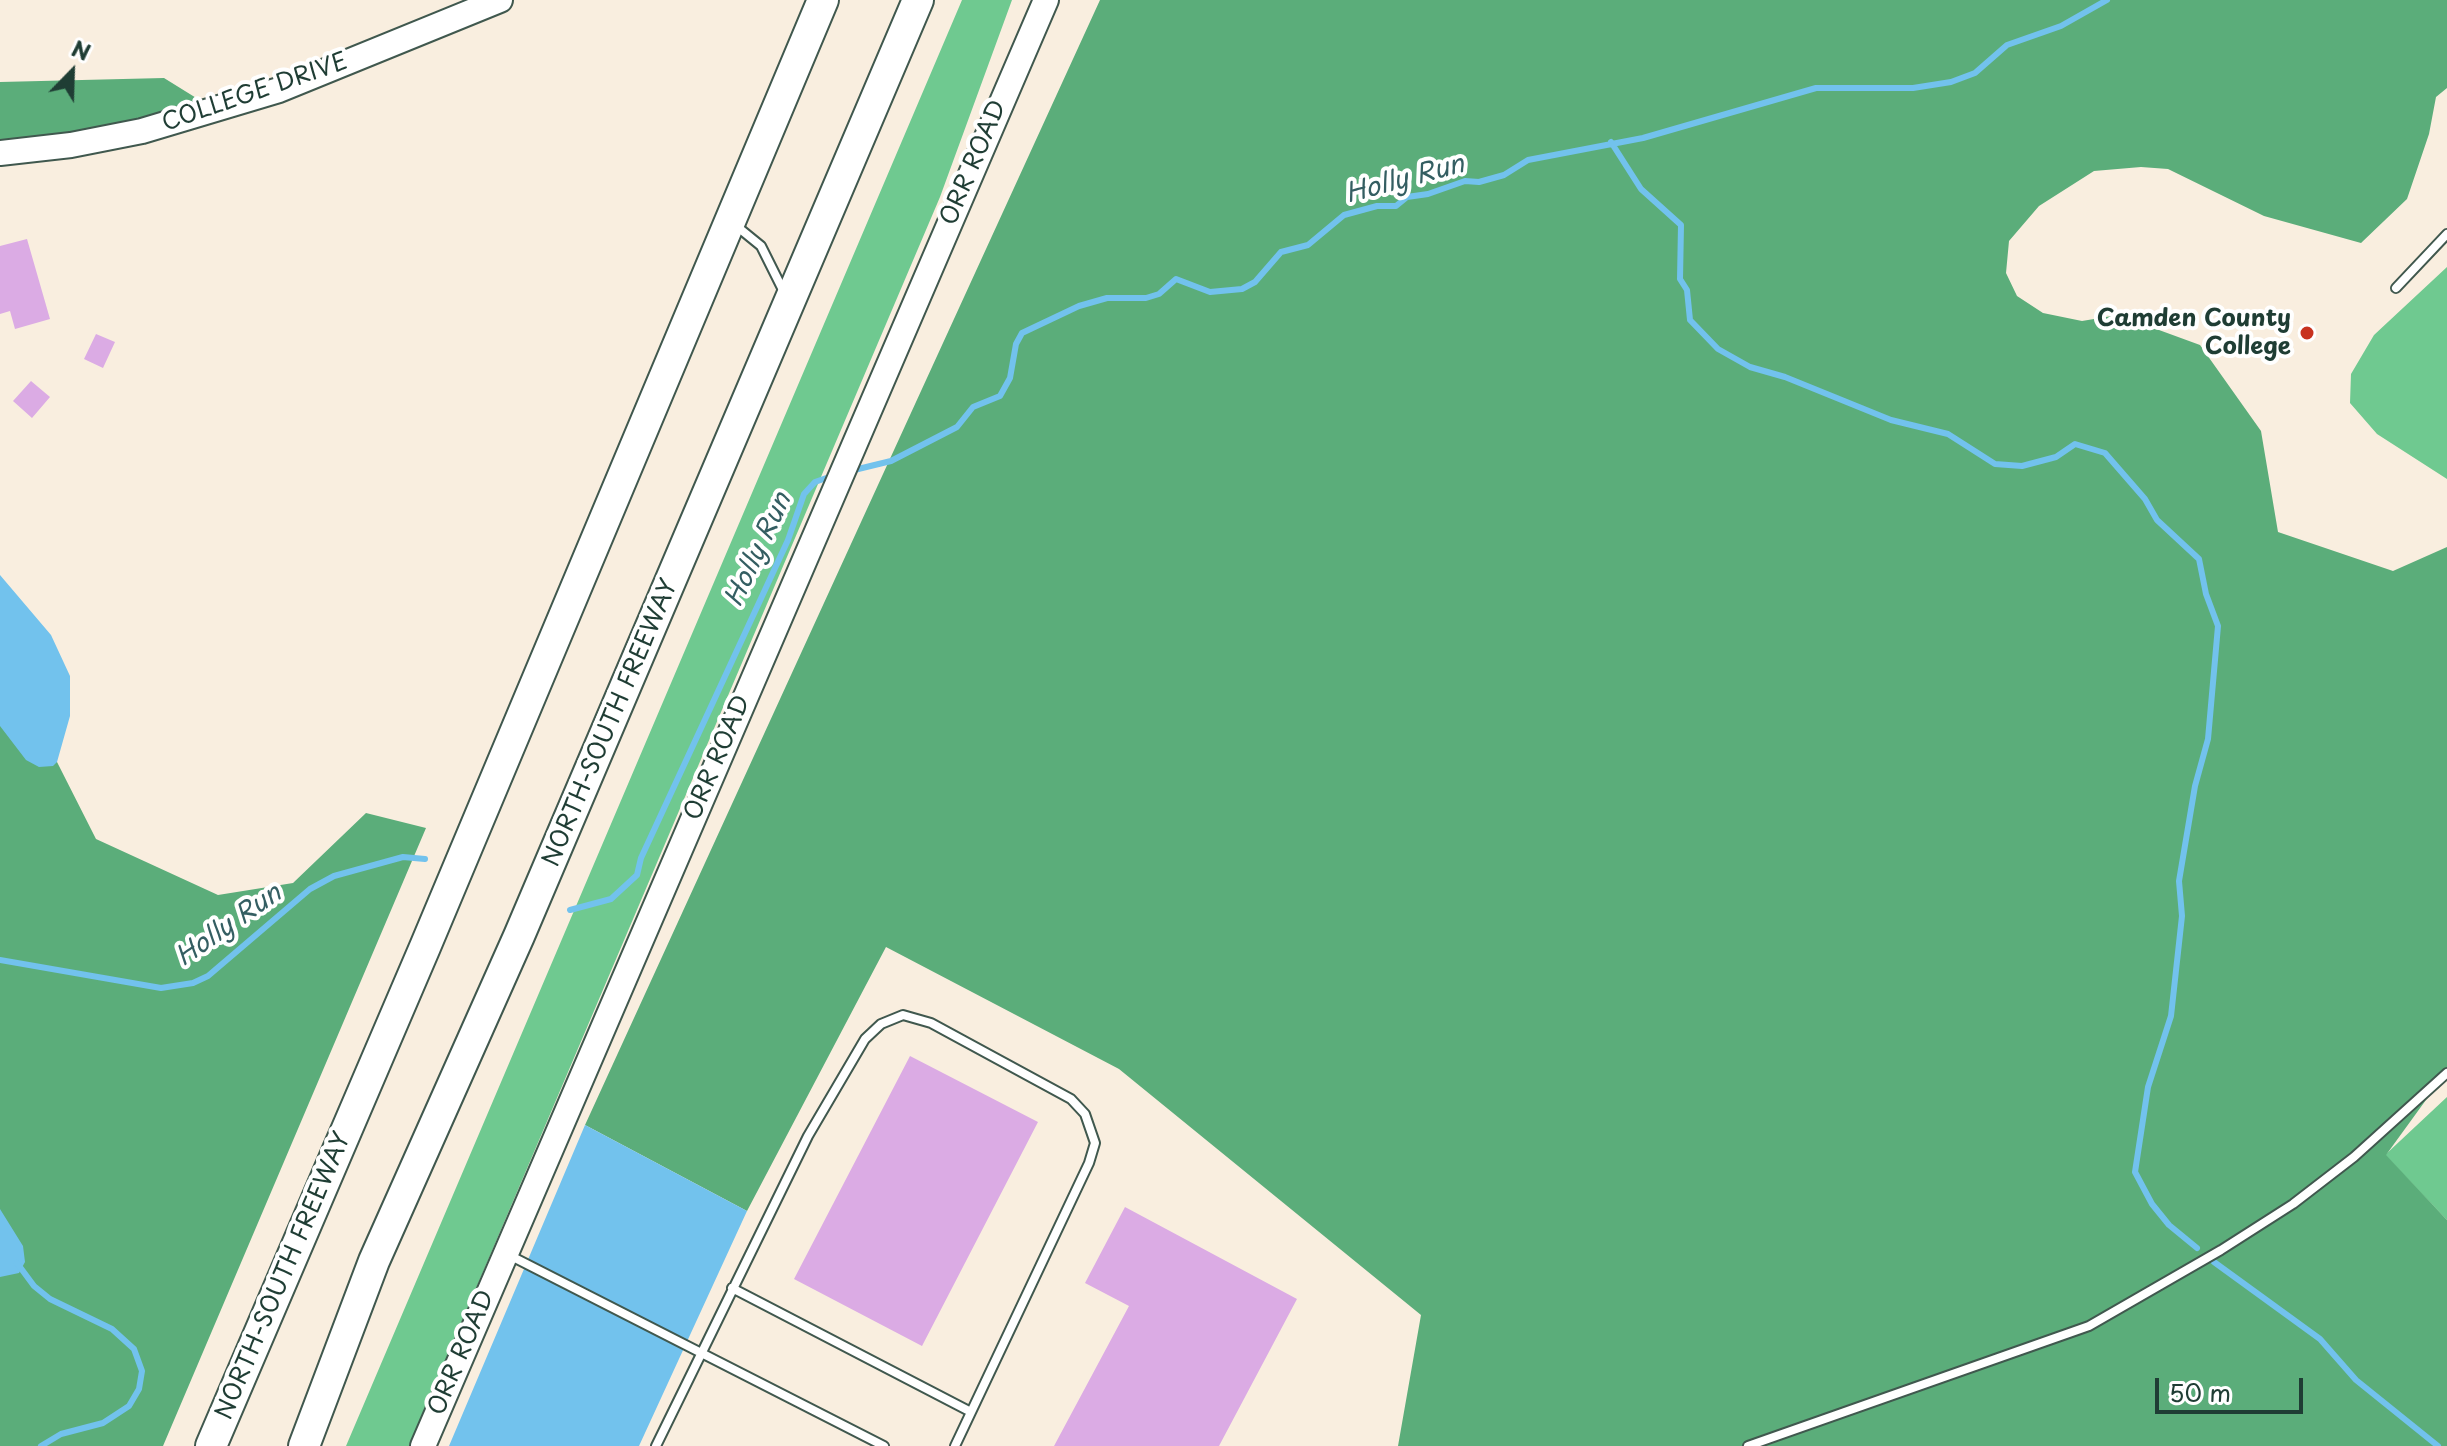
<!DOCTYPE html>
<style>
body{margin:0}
#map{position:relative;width:2447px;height:1446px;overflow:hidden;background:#f9eedf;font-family:"Playpen Sans",sans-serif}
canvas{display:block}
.north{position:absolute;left:32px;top:32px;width:80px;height:80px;-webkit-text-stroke:6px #fff;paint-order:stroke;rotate:23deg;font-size:22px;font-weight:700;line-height:32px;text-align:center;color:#1f3d34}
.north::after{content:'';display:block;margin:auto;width:28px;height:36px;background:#1f3d34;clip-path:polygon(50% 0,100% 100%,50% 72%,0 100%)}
.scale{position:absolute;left:2155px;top:1378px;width:148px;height:36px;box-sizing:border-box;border:4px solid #1f3d34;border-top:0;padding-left:10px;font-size:24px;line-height:28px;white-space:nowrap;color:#1f3d34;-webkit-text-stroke:6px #fff;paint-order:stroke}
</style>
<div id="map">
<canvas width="2447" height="1446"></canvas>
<div class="north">N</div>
<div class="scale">50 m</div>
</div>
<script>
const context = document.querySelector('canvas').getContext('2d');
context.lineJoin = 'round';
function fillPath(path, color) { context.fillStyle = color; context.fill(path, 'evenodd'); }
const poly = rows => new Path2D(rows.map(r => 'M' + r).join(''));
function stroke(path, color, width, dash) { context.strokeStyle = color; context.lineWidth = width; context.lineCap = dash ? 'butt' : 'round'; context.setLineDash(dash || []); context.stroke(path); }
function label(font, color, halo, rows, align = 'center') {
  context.font = font + ' "Playpen Sans",sans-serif'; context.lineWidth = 8; context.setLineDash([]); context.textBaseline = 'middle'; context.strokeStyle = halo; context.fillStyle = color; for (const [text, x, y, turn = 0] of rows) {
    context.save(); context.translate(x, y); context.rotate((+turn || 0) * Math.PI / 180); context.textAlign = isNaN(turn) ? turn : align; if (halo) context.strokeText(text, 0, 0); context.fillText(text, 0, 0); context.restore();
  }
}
fillPath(poly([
 [962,0,1012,0,940,197,409,1446,346,1446],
 [2447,267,2447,479,2377,434,2350,403,2351,374,2374,335],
 [2447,1097,2447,1220,2385,1155]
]), '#6fc990');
fillPath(poly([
 [1100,0,2447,0,2447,88,2436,97,2429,134,2407,199,2361,243,2264,216,2168,169,2141,167,2094,171,2039,206,2009,241,2006,273,2017,296,2043,313,2082,321,2118,315,2200,345,2261,431,2278,532,2393,571,2447,547,2447,1071,2386,1155,2447,1220,2447,1446,1398,1446,1421,1315,1119,1069,886,947,747,1211,585,1125],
 [164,78,214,109,0,153,0,82],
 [0,717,57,762,96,839,218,895,293,883,366,813,426,828,163,1446,0,1446]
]), '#5bad7a');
fillPath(poly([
 [0,575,51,635,70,676,70,716,57,762,53,766,39,767,26,760,0,726],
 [585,1125,747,1211,639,1446,449,1446],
 [0,1209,23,1246,25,1262,19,1273,0,1277]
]), '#72c2ed');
stroke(poly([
 [1611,142,1641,189,1681,225,1680,279,1687,290,1690,320,1718,349,1750,367,1785,377,1891,420,1948,434,1995,464,2022,466,2056,457,2075,444,2105,453,2145,499,2157,520,2199,559,2206,594,2218,626,2208,739,2195,786,2179,881,2182,916,2171,1016,2148,1087,2135,1172,2152,1204,2169,1225,2197,1248],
 [850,471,891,461,957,427,973,407,1000,396,1010,378,1016,344,1022,333,1079,306,1107,298,1146,298,1159,294,1176,279,1210,292,1242,289,1255,282,1281,252,1308,245,1344,215,1377,206,1396,206,1407,197,1428,194,1465,181,1479,182,1504,175,1528,160,1643,138,1816,88,1913,88,1951,82,1975,73,2007,45,2061,26,2107,0],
 [570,910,611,899,637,875,641,858,788,540,804,494,815,482,832,476],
 [0,960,161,988,193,983,208,976,310,889,334,876,403,857,425,859],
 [2214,1262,2320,1339,2356,1380,2438,1446],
 [17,1263,34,1286,50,1299,112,1329,134,1349,142,1371,139,1389,129,1406,103,1423,61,1434,41,1446]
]), '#72c2ed', 6);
fillPath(poly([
 [27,239,50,319,15,329,10,311,0,314,0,246],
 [96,334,115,342,103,368,84,359],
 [31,381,50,397,32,418,13,401],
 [910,1056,1038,1122,922,1346,794,1279],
 [1125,1207,1297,1299,1219,1446,1054,1446,1129,1306,1085,1283]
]), '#dbabe4');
const lane = poly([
 [734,224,761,246,784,292],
 [2396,288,2447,234],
 [507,1254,884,1446],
 [732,1288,971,1412],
 [656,1446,808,1136,865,1039,881,1024,903,1015,931,1023,1071,1099,1085,1114,1095,1143,1089,1163,955,1446],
 [1748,1446,2089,1326,2221,1250,2293,1204,2354,1157,2447,1073]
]);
const secondary = poly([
 [0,153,71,145,142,131,279,90,500,0],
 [423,1446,1046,0]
]);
const highway = poly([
 [211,1446,425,947,823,0],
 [304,1446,374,1261,519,936,918,0]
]);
stroke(lane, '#40584e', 12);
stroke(secondary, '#40584e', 28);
stroke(highway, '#40584e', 34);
stroke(lane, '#fff', 8);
stroke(secondary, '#fff', 24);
stroke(highway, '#fff', 30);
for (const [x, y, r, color] of [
 [2307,333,8,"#c8321e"]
]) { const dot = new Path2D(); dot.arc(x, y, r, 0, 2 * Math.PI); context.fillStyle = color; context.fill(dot); stroke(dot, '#fff', 3); }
label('24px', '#1f3d34', '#fff', [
 ["COLLEGE DRIVE",255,93,-19],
 ["ORR ROAD",974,163,-67],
 ["NORTH-SOUTH FREEWAY",611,723,-67],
 ["ORR ROAD",718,758,-67],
 ["NORTH-SOUTH FREEWAY",284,1276,-67],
 ["ORR ROAD",462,1353,-67]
]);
label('bold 24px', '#1f3d34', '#fff', [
 ["Camden County",2291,319],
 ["College",2291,347]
], 'right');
label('italic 26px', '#345e62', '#fff', [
 ["Holly Run",1405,180,-15],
 ["Holly Run",759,550,-65],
 ["Holly Run",229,926,-35]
]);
</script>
